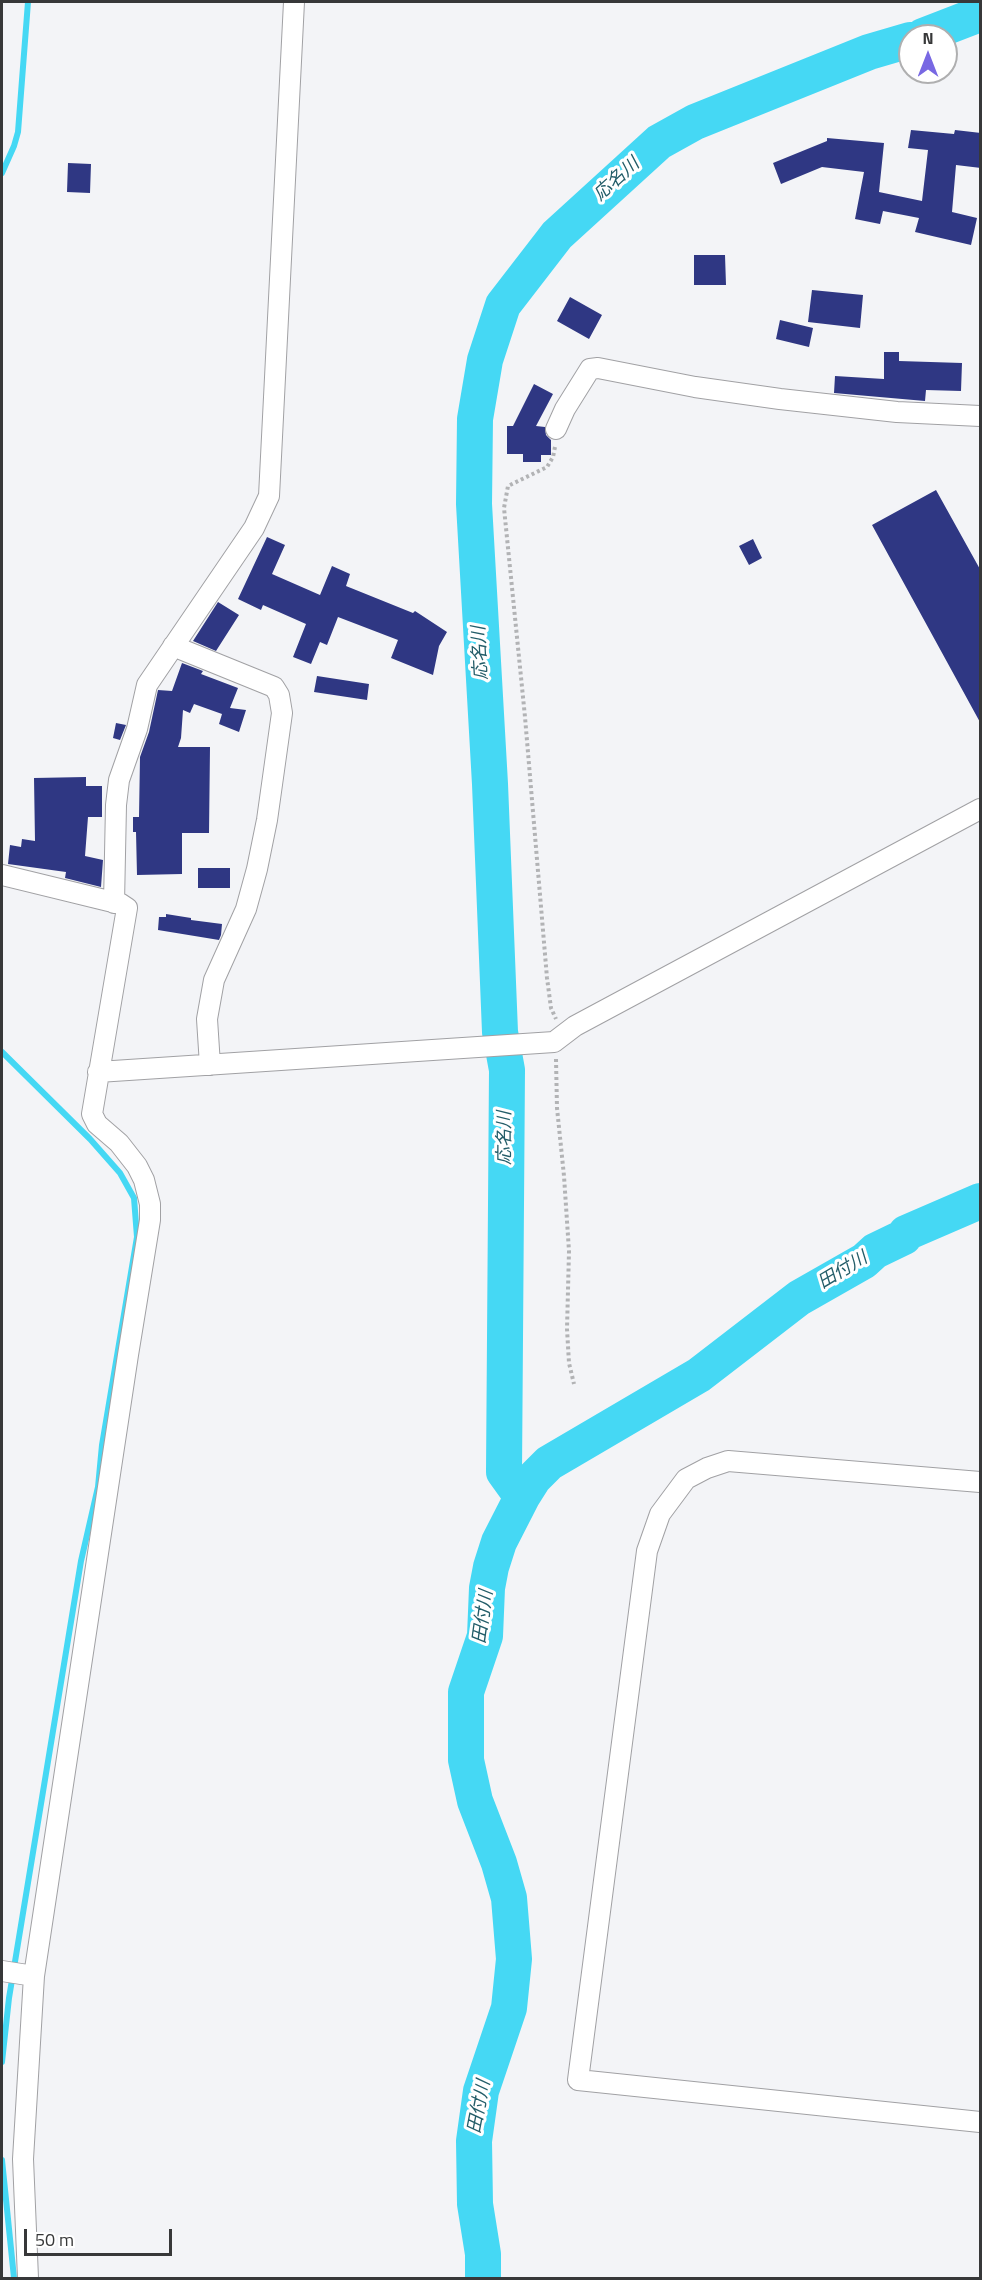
<!DOCTYPE html>
<meta charset="utf-8">
<style>
body{margin:0}
#map{position:relative;width:982px;height:2280px;overflow:hidden;background:#f3f4f7;font-family:"Titillium Web",sans-serif}
canvas{display:block}
.frame{position:absolute;inset:0;border:3px solid #373839;pointer-events:none}
.north{position:absolute;left:898px;top:24px;width:60px;height:60px;box-sizing:border-box;background:#fff;border:2px solid #afafb0;border-radius:50%;rotate:0deg;font-size:16px;font-weight:700;line-height:24px;text-align:center;color:#373839}
.north::after{content:'';display:block;margin:auto;width:21px;height:27px;background:#7868e3;clip-path:polygon(50% 0,100% 100%,50% 72%,0 100%)}
.scale{position:absolute;left:24px;top:2229px;width:148px;height:27px;box-sizing:border-box;border:3px solid #373839;border-top:0;padding-left:8px;font-size:18px;line-height:21px;white-space:nowrap;color:#373839;-webkit-text-stroke:4px #fff;paint-order:stroke}
</style>
<div id="map">
<canvas width="982" height="2280"></canvas>
<div class="frame"></div>
<div class="north">N</div>
<div class="scale">50 m</div>
</div>
<script>
const context = document.querySelector('canvas').getContext('2d');
context.lineJoin = 'round';
const poly = rows => new Path2D(rows.map(r => 'M' + r).join(''));
function stroke(path, color, width, dash) { context.strokeStyle = color; context.lineWidth = width; context.lineCap = dash ? 'butt' : 'round'; context.setLineDash(dash || []); context.stroke(path); }
function fillPath(path, color) { context.fillStyle = color; context.fill(path, 'evenodd'); }
function label(font, color, halo, rows, align = 'center') {
  context.font = font + ' "Titillium Web","Noto Sans JP",sans-serif'; context.lineWidth = 6; context.setLineDash([]); context.textBaseline = 'middle'; context.strokeStyle = halo; context.fillStyle = color; for (const [text, x, y, turn = 0] of rows) {
    context.save(); context.translate(x, y); context.rotate((+turn || 0) * Math.PI / 180); context.textAlign = isNaN(turn) ? turn : align; if (halo) context.strokeText(text, 0, 0); context.fillText(text, 0, 0); context.restore();
  }
}
stroke(poly([
 [2,173,14,146,18,132,28,2],
 [2,1052,90,1139,120,1173,134,1198,137,1237,102,1445,98,1487,81,1561,9,1998,2,2062],
 [2,2160,14,2278]
]), '#45d8f4', 6);
stroke(poly([
 [923,36,980,14],
 [522,1497,504,1472,507,1070,500,1032,490,784,474,504,475,419,485,360,503,305,557,235,659,142,695,122,869,52,910,40],
 [483,2278,483,2254,475,2204,474,2141,481,2091,509,2008,514,1959,509,1898,499,1863,475,1801,466,1760,466,1692,485,1636,487,1588,491,1567,499,1542,522,1497,534,1478,549,1463,699,1375,799,1298,864,1261,875,1251,904,1237,906,1233,980,1201]
]), '#45d8f4', 36);
fillPath(poly([
 [911,130,954,134,955,130,981,133,981,168,956,165,952,212,977,218,971,245,915,232,919,218,883,211,880,224,855,219,864,172,822,167,781,184,773,163,827,141,827,138,884,143,879,192,922,201,928,150,908,148],
 [68,163,91,164,90,193,67,192],
 [694,255,725,255,726,285,694,285],
 [812,290,863,295,860,328,808,322],
 [570,297,602,315,589,339,557,321],
 [780,320,813,328,809,347,776,339],
 [884,352,899,352,899,361,962,363,961,391,926,390,925,401,834,393,835,376,884,379],
 [534,384,553,394,536,426,545,427,546,435,551,440,551,455,541,455,541,462,523,462,523,454,507,454,507,426,513,426],
 [936,490,981,571,981,724,872,525],
 [267,537,285,545,272,574,320,595,332,566,350,574,346,586,413,613,415,611,447,632,439,646,433,675,391,658,398,640,338,617,327,645,320,642,311,664,293,657,306,624,263,605,261,610,238,599],
 [753,539,762,558,749,565,739,546],
 [218,602,239,615,216,651,193,641],
 [182,663,203,671,201,674,238,688,230,708,246,710,239,732,219,724,222,714,194,704,190,713,183,710,181,738,178,747,210,747,209,833,182,833,182,874,137,875,136,832,133,832,133,817,139,817,140,757,149,732,158,690,172,691],
 [317,676,369,684,367,700,314,692],
 [116,723,126,725,120,740,113,738],
 [86,777,86,786,102,786,102,817,88,817,85,856,103,860,101,887,65,878,66,872,8,864,10,845,21,847,22,839,35,841,34,778],
 [198,868,230,868,230,888,198,888],
 [166,914,191,918,191,920,222,924,221,935,219,940,158,930,159,917,166,917]
]), '#2f3783');
const minor = poly([
 [556,429,565,409,590,369,598,368,695,387,780,399,897,412,980,416],
 [173,646,274,687,279,695,282,713,267,820,257,869,246,909,214,980,207,1019,210,1065],
 [2,875,121,904,127,908,92,1114,97,1124,119,1143,137,1166,144,1180,150,1204,150,1220,128,1355,34,1976,23,2159,28,2278],
 [114,903,116,805,119,780,137,729,147,685,254,528,269,496,294,2],
 [98,1072,554,1042,575,1026,980,809],
 [980,1482,728,1461,707,1468,686,1479,660,1514,647,1551,578,2080,980,2122],
 [2,1971,34,1976]
]);
stroke(minor, '#a1a1a4', 22);
stroke(poly([
 [555,447,553,457,547,467,508,486,504,508,525,717,547,978,551,1008,556,1019],
 [556,1059,557,1108,564,1176,569,1251,567,1329,569,1363,574,1384]
]), '#b2b3b5', 4, [3, 3]);
stroke(minor, '#fff', 20);
label('italic 18px', '#235d69', '#fff', [
 ["応名川",617,180,-42],
 ["応名川",481,653,-93],
 ["応名川",506,1138,-90],
 ["田付川",843,1271,-31],
 ["田付川",484,1617,-82],
 ["田付川",480,2107,-79]
]);
</script>
